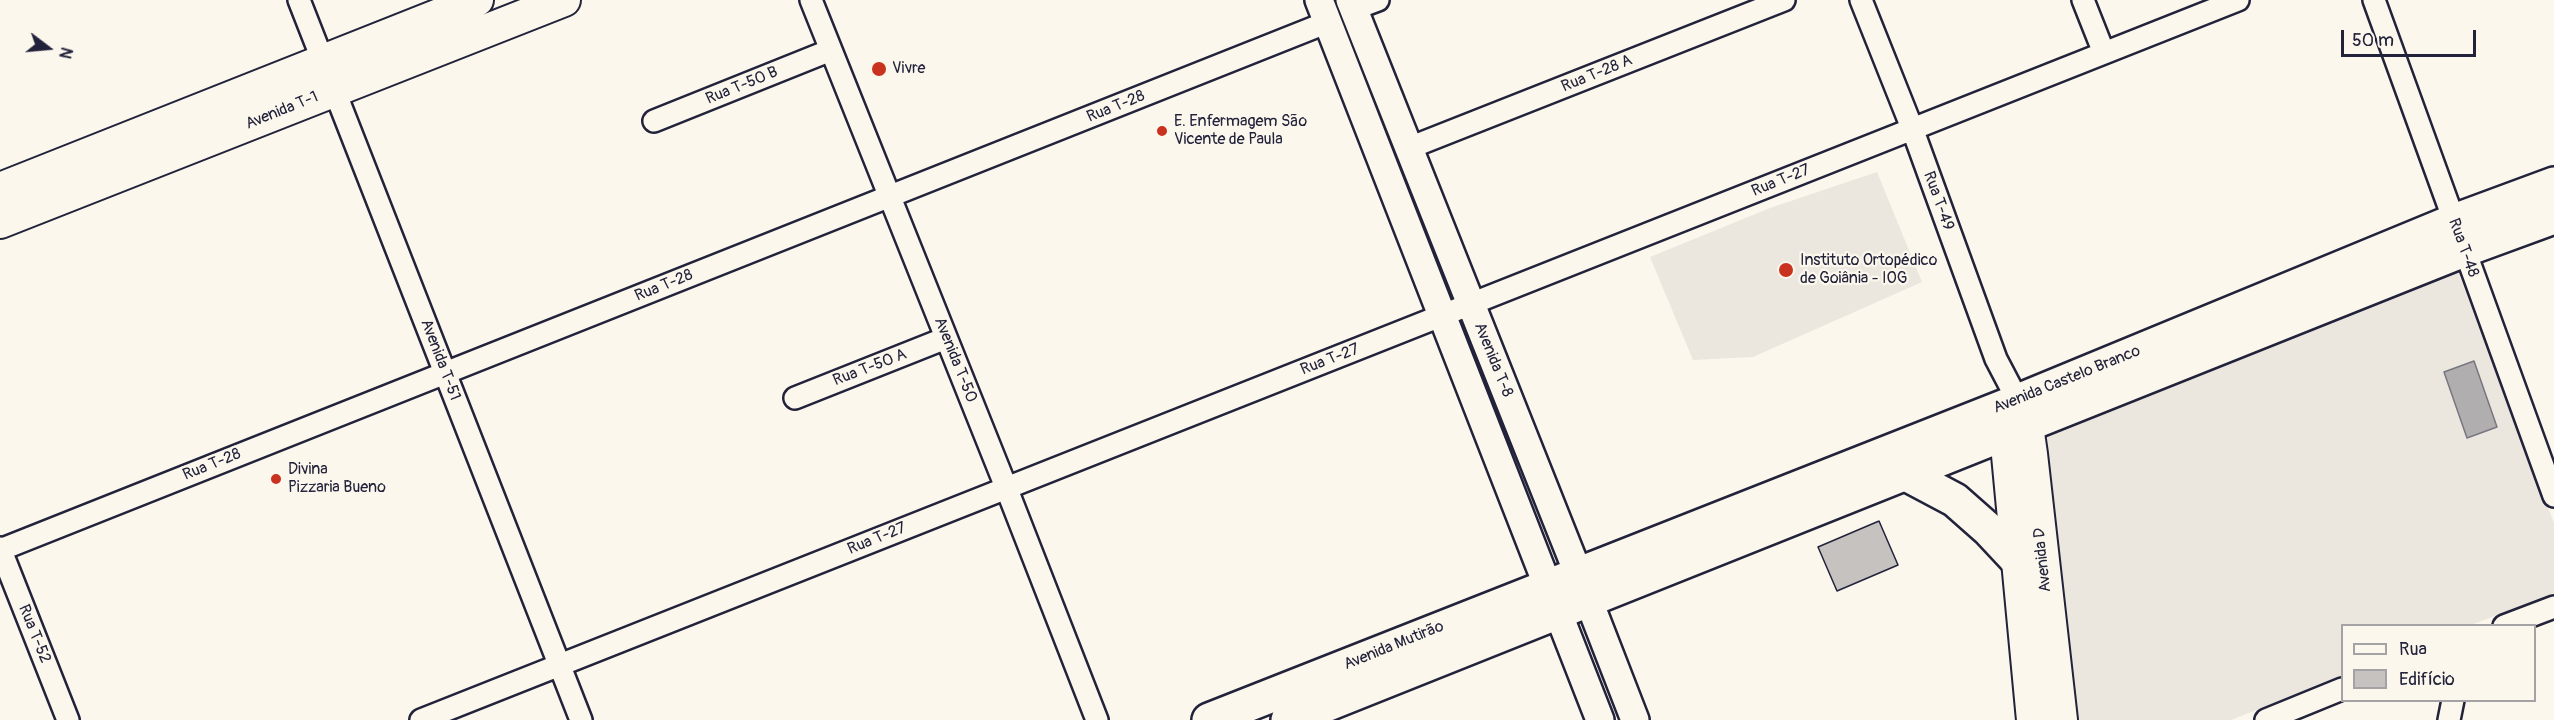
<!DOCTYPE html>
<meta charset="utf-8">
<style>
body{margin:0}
#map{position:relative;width:2554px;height:720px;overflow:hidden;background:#fbf7ec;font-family:Pangolin,sans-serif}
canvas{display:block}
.legend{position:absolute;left:2341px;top:624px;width:195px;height:78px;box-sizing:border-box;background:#fbf7ec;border:2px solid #a4a2a5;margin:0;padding:8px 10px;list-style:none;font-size:18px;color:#22223b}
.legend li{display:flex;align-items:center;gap:12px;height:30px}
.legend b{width:30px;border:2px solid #a4a2a5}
.north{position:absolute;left:18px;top:18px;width:60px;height:60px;-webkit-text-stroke:4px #fbf7ec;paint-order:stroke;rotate:106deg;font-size:16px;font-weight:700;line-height:24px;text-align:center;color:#22223b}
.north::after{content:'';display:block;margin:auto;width:21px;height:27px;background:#22223b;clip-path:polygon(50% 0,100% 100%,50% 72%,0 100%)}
.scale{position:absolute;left:2341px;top:30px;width:135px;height:27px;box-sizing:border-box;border:3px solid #22223b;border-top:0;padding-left:8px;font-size:18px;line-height:21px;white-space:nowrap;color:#22223b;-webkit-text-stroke:4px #fbf7ec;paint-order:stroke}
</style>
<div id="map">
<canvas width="2554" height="720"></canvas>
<ul class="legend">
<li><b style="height:8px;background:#fbf7ec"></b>Rua</li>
<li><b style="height:16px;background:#c6c2c0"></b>Edifício</li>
</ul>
<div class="north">N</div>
<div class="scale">50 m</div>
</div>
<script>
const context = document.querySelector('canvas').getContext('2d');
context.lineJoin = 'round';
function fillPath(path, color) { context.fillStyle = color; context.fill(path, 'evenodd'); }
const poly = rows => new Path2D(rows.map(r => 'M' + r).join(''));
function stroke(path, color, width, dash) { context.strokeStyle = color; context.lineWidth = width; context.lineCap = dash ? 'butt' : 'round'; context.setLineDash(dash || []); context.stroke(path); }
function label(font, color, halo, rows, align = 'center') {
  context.font = font + ' Pangolin,sans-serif'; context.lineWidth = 4.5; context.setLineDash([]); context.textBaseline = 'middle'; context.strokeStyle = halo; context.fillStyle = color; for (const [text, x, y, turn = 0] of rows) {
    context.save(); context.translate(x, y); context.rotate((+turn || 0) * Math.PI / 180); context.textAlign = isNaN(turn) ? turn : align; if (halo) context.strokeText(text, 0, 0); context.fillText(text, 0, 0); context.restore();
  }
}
fillPath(poly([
 [1877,172,1922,282,1753,357,1693,360,1650,257,1770,208],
 [2453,259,2554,523,2554,593,2471,625,2342,626,2342,676,2231,720,2074,720,2044,438]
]), '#ebe7df');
const water = poly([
 [2474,361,2497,427,2467,438,2444,372,2474,361]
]);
fillPath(water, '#b1aeb0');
stroke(water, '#787681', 1.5);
const building = poly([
 [1879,521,1898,565,1837,591,1818,547,1879,521]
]);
fillPath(building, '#c6c2c0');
stroke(building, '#22223b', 1.5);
const minor = poly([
 [299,0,581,720],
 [811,0,1006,487,1097,720],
 [1861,0,1912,128,1996,359,2018,401],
 [2083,0,2104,53],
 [2374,0,2554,496],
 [1354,9,1378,0],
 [654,121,831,50],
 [1409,148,1784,0],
 [795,398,946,338],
 [0,548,68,720],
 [0,550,1328,22],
 [2504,626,2554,607],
 [421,720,2238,0],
 [2266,720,2342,689],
 [2449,720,2453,700]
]);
const tertiary = poly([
 [1319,0,1600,720],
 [1350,0,1578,573,1635,720]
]);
const secondary = poly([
 [0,189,477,0],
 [0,222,564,0],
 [2018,401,2027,426,2031,454,2061,720],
 [2001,408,2008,455,2033,720]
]);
const primary = poly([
 [1906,474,1955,500,1989,530,2018,561],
 [1209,720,2018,401,2454,221,2554,184],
 [1288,720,2464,250,2554,217]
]);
stroke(minor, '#22223b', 26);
stroke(tertiary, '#22223b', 32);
stroke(secondary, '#22223b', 36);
stroke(primary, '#22223b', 38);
stroke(minor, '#fbf7ec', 21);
stroke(tertiary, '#fbf7ec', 27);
stroke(secondary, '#fbf7ec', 32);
stroke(primary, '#fbf7ec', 33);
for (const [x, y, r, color] of [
 [879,69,8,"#c8321e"],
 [1162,131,6,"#c8321e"],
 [1786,270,8,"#c8321e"],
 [276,479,6,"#c8321e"]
]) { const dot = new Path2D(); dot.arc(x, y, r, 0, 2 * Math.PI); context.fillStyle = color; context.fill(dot); stroke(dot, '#fbf7ec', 2); }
label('16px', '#22223b', '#fbf7ec', [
 ["Vivre",892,69],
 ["E. Enfermagem São",1174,122],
 ["Vicente de Paula",1174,140],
 ["Instituto Ortopédico",1800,261],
 ["de Goiânia - IOG",1800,279],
 ["Divina",288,470],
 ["Pizzaria Bueno",288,488]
], 'left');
label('16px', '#22223b', '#fbf7ec', [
 ["Rua T-28 A",1597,74,-22],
 ["Rua T-50 B",742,86,-22],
 ["Rua T-28",1116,107,-22],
 ["Avenida T-1",282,111,-22],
 ["Rua T-27",1781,181,-22],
 ["Rua T-49",1938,201,70],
 ["Rua T-48",2463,248,70],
 ["Rua T-28",664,286,-22],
 ["Avenida T-51",440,360,69],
 ["Avenida T-50",955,360,68],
 ["Rua T-27",1330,360,-21],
 ["Avenida T-8",1493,360,68],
 ["Rua T-50 A",870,368,-21],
 ["Avenida Castelo Branco",2067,380,-22],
 ["Rua T-28",212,465,-22],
 ["Rua T-27",877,539,-22],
 ["Avenida D",2043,560,-96],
 ["Rua T-52",34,634,68],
 ["Avenida Mutirão",1394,646,-22]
]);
</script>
